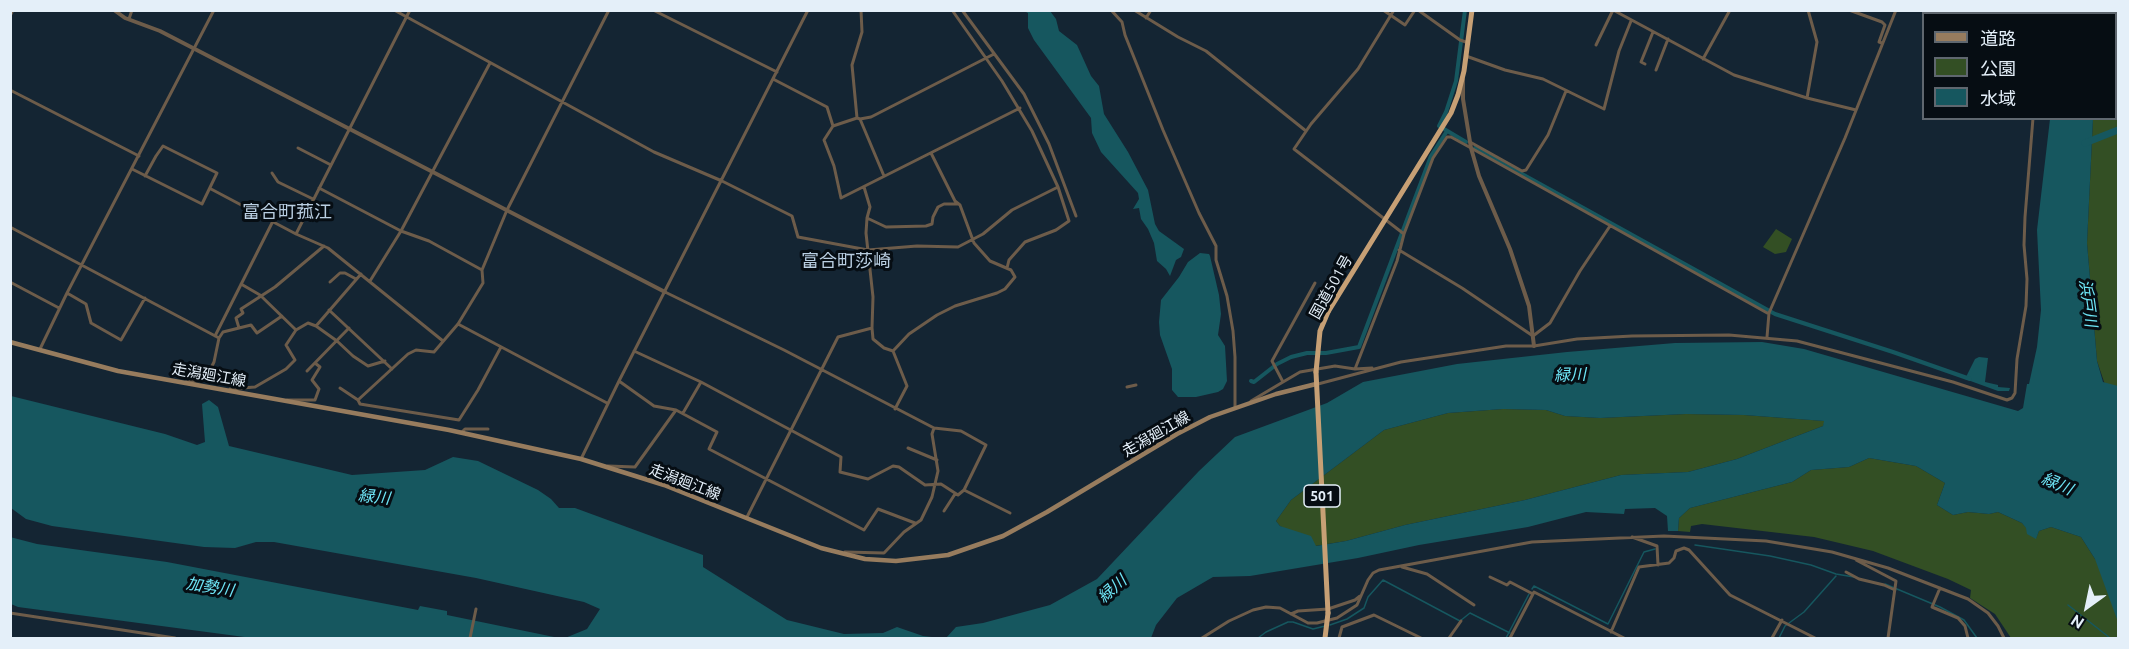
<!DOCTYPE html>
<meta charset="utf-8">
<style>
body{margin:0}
#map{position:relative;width:2129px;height:649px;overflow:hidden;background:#142533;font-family:Ubuntu,"Noto Sans JP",sans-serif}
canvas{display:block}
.frame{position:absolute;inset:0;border:12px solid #e4eff9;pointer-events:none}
.legend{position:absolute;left:1922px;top:12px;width:195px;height:108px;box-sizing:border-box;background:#060d13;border:2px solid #5f676f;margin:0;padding:8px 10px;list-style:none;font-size:18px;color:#e4eff9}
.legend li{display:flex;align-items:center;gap:12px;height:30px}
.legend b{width:30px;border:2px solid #5f676f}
.north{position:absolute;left:2057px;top:577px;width:60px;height:60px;-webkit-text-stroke:4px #060d13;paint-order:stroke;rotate:213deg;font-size:16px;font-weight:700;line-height:24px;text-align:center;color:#e4eff9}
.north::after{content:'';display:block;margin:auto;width:21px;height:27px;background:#e4eff9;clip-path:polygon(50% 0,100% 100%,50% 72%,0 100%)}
</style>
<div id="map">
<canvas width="2129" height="649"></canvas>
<div class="frame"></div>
<ul class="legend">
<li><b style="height:8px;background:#977c5e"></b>道路</li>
<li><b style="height:16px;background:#334f24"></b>公園</li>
<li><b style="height:16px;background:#16575f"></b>水域</li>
</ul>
<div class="north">N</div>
</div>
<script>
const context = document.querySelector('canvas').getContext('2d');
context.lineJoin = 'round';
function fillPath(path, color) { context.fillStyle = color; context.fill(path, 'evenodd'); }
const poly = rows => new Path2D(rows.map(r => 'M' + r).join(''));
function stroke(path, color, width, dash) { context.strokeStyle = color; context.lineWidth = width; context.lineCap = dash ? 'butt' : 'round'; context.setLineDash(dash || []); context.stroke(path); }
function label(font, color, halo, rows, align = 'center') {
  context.font = font + ' Ubuntu,"Noto Sans JP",sans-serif'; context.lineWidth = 6; context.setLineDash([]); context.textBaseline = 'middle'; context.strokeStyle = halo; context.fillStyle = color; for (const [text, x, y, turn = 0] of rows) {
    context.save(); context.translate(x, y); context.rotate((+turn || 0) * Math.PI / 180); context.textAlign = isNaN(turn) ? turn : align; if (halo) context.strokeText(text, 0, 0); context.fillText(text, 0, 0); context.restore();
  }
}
fillPath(poly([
 [2111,11,2118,11,2118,423,2097,361,2087,243,2093,119,2116,118,2116,14,2110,13],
 [1776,229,1792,239,1786,252,1775,254,1763,247],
 [1503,409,1546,410,1565,416,1600,418,1686,414,1744,415,1825,421,1823,426,1737,459,1688,472,1621,475,1525,500,1405,525,1346,541,1315,546,1280,526,1276,521,1291,500,1384,430,1448,413],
 [1869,458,1916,466,1945,483,1937,505,1953,515,1968,512,1989,514,1998,512,2022,523,2036,538,2039,531,2051,527,2081,537,2095,559,2118,573,2118,638,2011,638,1995,614,1970,598,1971,590,1948,579,1873,551,1814,537,1702,524,1691,526,1690,532,1678,531,1679,518,1690,508,1792,482,1811,470,1849,467]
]), '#334f24');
fillPath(poly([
 [2065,10,2111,10,2111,11,2110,13,2064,13],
 [1024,11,1050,11,1056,19,1059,31,1077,45,1091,76,1099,86,1104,114,1128,152,1148,190,1155,224,1159,231,1184,249,1181,257,1176,260,1170,276,1166,269,1157,261,1154,243,1148,229,1141,219,1139,208,1133,209,1139,199,1138,193,1101,152,1092,133,1091,118,1034,40,1028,28,1028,13],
 [2050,119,2093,119,2087,243,2097,361,2103,382,2118,386,2118,622,2095,559,2081,537,2051,527,2039,531,2036,539,2027,534,2026,528,2022,523,1998,512,1989,514,1968,512,1953,515,1937,505,1945,483,1916,466,1869,458,1849,467,1811,470,1792,482,1690,508,1679,518,1678,531,1668,531,1667,516,1655,508,1625,509,1624,514,1586,512,1528,527,1419,545,1358,558,1250,576,1213,577,1177,598,1156,625,1151,638,946,638,956,627,983,623,1050,605,1097,579,1199,471,1235,437,1327,403,1363,382,1457,364,1567,352,1675,343,1762,342,1804,349,2018,411,2023,408,2027,384,2029,384,2037,347,2041,310,2037,230],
 [1503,409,1546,410,1565,416,1600,418,1686,414,1744,415,1824,421,1823,426,1737,459,1688,472,1621,475,1525,500,1405,525,1346,541,1316,546,1311,536,1280,526,1276,521,1291,500,1384,430,1448,413],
 [1200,253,1209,254,1210,256,1219,295,1221,314,1218,335,1225,346,1227,381,1223,389,1218,392,1196,397,1178,397,1172,390,1172,369,1160,335,1159,322,1161,300,1179,277,1188,262],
 [1979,357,1988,358,1985,382,1998,385,1998,387,2010,388,2009,391,1998,391,1965,379,1975,359],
 [11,396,165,434,197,445,205,442,202,404,209,400,218,407,229,446,352,475,425,470,453,457,478,461,538,490,551,499,559,508,575,508,703,555,703,567,787,620,844,634,883,633,897,627,923,636,941,638,565,638,587,629,600,609,584,602,476,578,274,542,256,542,235,548,204,547,52,526,26,519,11,508],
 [10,537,37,544,167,562,418,610,420,606,447,611,447,615,559,638,252,638,18,607,11,604]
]), '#16575f');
stroke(poly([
 [1695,545,1770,556,1811,565,1836,574,1854,577],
 [1885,584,1940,607,1964,620,1977,638],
 [1532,589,1534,586,1608,624,1644,552,1655,549],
 [2068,605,2110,638],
 [1330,625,1347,619,1364,608,1368,597,1383,580,1460,621,1470,613,1510,633],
 [1258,638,1266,632,1288,622,1293,622,1313,629,1325,626],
 [1506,638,1529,594],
 [1779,638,1785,626,1804,612,1836,576]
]), '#16575f', 1.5);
stroke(poly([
 [1465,10,1456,81,1446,112,1439,126,1466,142],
 [2029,10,2035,14],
 [1475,148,1775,314,1893,352,1970,379],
 [1251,381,1254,382,1277,364,1291,357,1307,353,1326,353,1359,347,1431,156,1447,131]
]), '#16575f', 4);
stroke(poly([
 [2085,143,2118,130]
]), '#16575f', 7);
stroke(poly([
 [394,10,654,152,722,181,792,216,798,237,868,250,917,246,958,247,983,234,1012,210,1058,187],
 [653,10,777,72],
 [861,10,862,32,852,65,857,118,860,119,884,176],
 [952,10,1002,81,1032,131,1058,187,1069,221,1056,230,1025,242,1009,260,1007,268],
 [962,10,1024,94,1049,144,1076,216],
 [1111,10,1122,22,1125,35,1163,130,1199,213,1216,246,1216,260,1227,296,1233,331,1235,357,1235,407],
 [1134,10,1178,37,1206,51,1306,131],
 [1383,10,1405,25,1415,10],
 [1394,10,1358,69,1311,124,1294,149,1404,234],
 [1418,10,1460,40,1466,42],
 [1613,10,1734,75,1807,98,1856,110],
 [1849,10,1882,22,1885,25,1879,42,1882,43],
 [2021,10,2027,14],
 [2043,14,2043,10],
 [10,16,13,10],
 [1146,18,1151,10],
 [129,19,132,10],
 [1596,45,1613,10],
 [1466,56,1505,70,1543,79,1604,109,1619,51,1631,21],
 [1703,59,1730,10],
 [1645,64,1641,62,1653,32],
 [1656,70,1668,39],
 [773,79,827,107,833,126],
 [10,90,139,156],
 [1807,98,1817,42,1808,10],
 [857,118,833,126,824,140,834,166,841,198,1020,108],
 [860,119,871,117,994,54],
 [1470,142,1522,171,1526,170,1548,135,1566,91],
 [298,148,331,165],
 [132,169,202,204,217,173,163,146,156,156,145,176],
 [272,173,278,182,313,199],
 [864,187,870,207,867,218,866,233,873,297,872,328,873,339,884,348,893,351],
 [319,188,401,231,429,241,482,270],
 [211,189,296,234,328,248,443,341],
 [867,218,886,227,926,226,932,224,933,217,938,207,944,204,958,204],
 [10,227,219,338],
 [296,234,410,10],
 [1399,250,1462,288,1533,336,1550,323,1580,271,1610,226],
 [370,281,401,231,490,63],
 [10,282,59,308],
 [330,282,340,273,345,273,356,279],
 [1315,283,1272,361,1283,382,1300,372,1335,366,1355,369,1372,368],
 [241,284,260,295,296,330],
 [67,293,86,304,91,323,121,340,145,298],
 [329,310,392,369],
 [458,324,607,403],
 [316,326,361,274],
 [239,328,236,318,243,313,241,309,275,287,324,246],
 [215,336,272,223],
 [1767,337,1769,313,1845,138,1896,10],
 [501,347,478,390,459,420,360,404,358,400,408,354,416,350,434,352,458,324,483,283,482,270,507,210,609,10],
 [40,349,67,293,214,10],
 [634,351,701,382,841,457,840,472,868,479,893,466,899,467,925,485,941,484,958,495,964,490,986,445,961,431,934,428,784,350,665,292],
 [893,351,909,334,937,315,955,306,997,293,1005,289,1015,277,1011,270,990,261,974,243,960,205,955,201,931,153],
 [893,351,907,386,895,409],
 [1355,369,1397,261,1404,234,1433,158,1447,137,1451,137,1471,148,1769,314],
 [307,371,349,328],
 [619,381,654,406,676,410,717,432,709,449,864,530,878,509,915,523],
 [186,382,205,380,214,362,219,338,223,332,251,325,257,333,282,316],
 [1318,384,1401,362,1506,346,1534,346,1577,339,1632,336,1729,335,1797,341,1953,382,2007,400,2012,398,2015,393,2017,359,2026,306,2027,279,2024,245,2025,217,2033,118],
 [1127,387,1136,385],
 [340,388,358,400],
 [230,389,255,387,286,369,295,360,286,345,296,330,308,323,316,326,337,341,353,356,368,366,385,361],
 [287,400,315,400,319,389,312,380,320,367,315,363],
 [1251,401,1283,382],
 [683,413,701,382],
 [462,432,465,429,488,429],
 [908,448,937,460],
 [581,459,619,381,808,10],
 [608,466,635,467,676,410],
 [964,490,1010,513],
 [944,511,955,494],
 [747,517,838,337,872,328],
 [1632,537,1657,546,1658,565],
 [845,552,884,553,904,532,921,520,932,497,938,471,932,434,934,428],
 [1856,560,1896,581,1888,638],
 [1402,567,1427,574,1474,605],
 [1846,572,1859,579,1884,585,1895,590],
 [1490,577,1507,585,1510,582,1533,594],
 [1940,588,1932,607,1958,618,1965,626,1968,638],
 [10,613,175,638],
 [1291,614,1298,611,1328,609,1355,600,1360,596],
 [1611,632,1639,567,1669,563,1674,558,1676,551,1684,548,1689,550,1730,595,1815,638],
 [470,638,476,609],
 [1202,638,1229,621,1253,610,1266,607,1280,608,1308,623,1317,623,1337,618,1357,605,1368,580,1373,573,1379,570,1532,542,1664,536,1766,541,1832,552,1888,568,1968,599,1988,613,1998,626,2004,638],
 [1339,638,1342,627,1374,615,1421,638],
 [1449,638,1461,621],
 [1510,638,1534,592,1624,638],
 [1772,638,1782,620]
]), '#6d5c4a', 3);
stroke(poly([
 [114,10,125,18,160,31,665,292],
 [1463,79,1463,99,1471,148,1479,176,1510,249,1529,306,1534,346]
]), '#6d5c4a', 4);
stroke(poly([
 [10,342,118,371,449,430,581,459,664,485,821,548,865,559,896,561,948,555,1003,536,1047,512,1177,434,1210,417,1276,394,1316,384]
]), '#977c5e', 4.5);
stroke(poly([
 [1328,312,1451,113,1458,95,1464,71,1472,10],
 [1316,372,1328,613]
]), '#c7a075', 5);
stroke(poly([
 [1316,372,1320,331,1328,312],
 [1325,638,1328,613]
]), '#c7a075', 5);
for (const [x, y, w] of [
 [1322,496,36]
]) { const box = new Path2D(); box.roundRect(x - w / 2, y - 11, w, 22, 4.5); context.fillStyle = '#060d13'; context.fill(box); stroke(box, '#e4eff9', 1.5); }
label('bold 14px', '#e4eff9', null, [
 ["501",1322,496]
]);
label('15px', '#e4eff9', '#060d13', [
 ["国道501号",1331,287,-61],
 ["走潟廻江線",209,375,10],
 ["走潟廻江線",1156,434,-30],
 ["走潟廻江線",685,482,21]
]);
label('italic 16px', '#6ee6f7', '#060d13', [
 ["浜戸川",2088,303,82],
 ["緑川",1570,375,-2],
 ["緑川",2057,484,23],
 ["緑川",374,497,6],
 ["加勢川",210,587,9],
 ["緑川",1112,589,-41]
]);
label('18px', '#b9cee1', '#060d13', [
 ["富合町菰江",287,212],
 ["富合町莎崎",846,261]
]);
</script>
